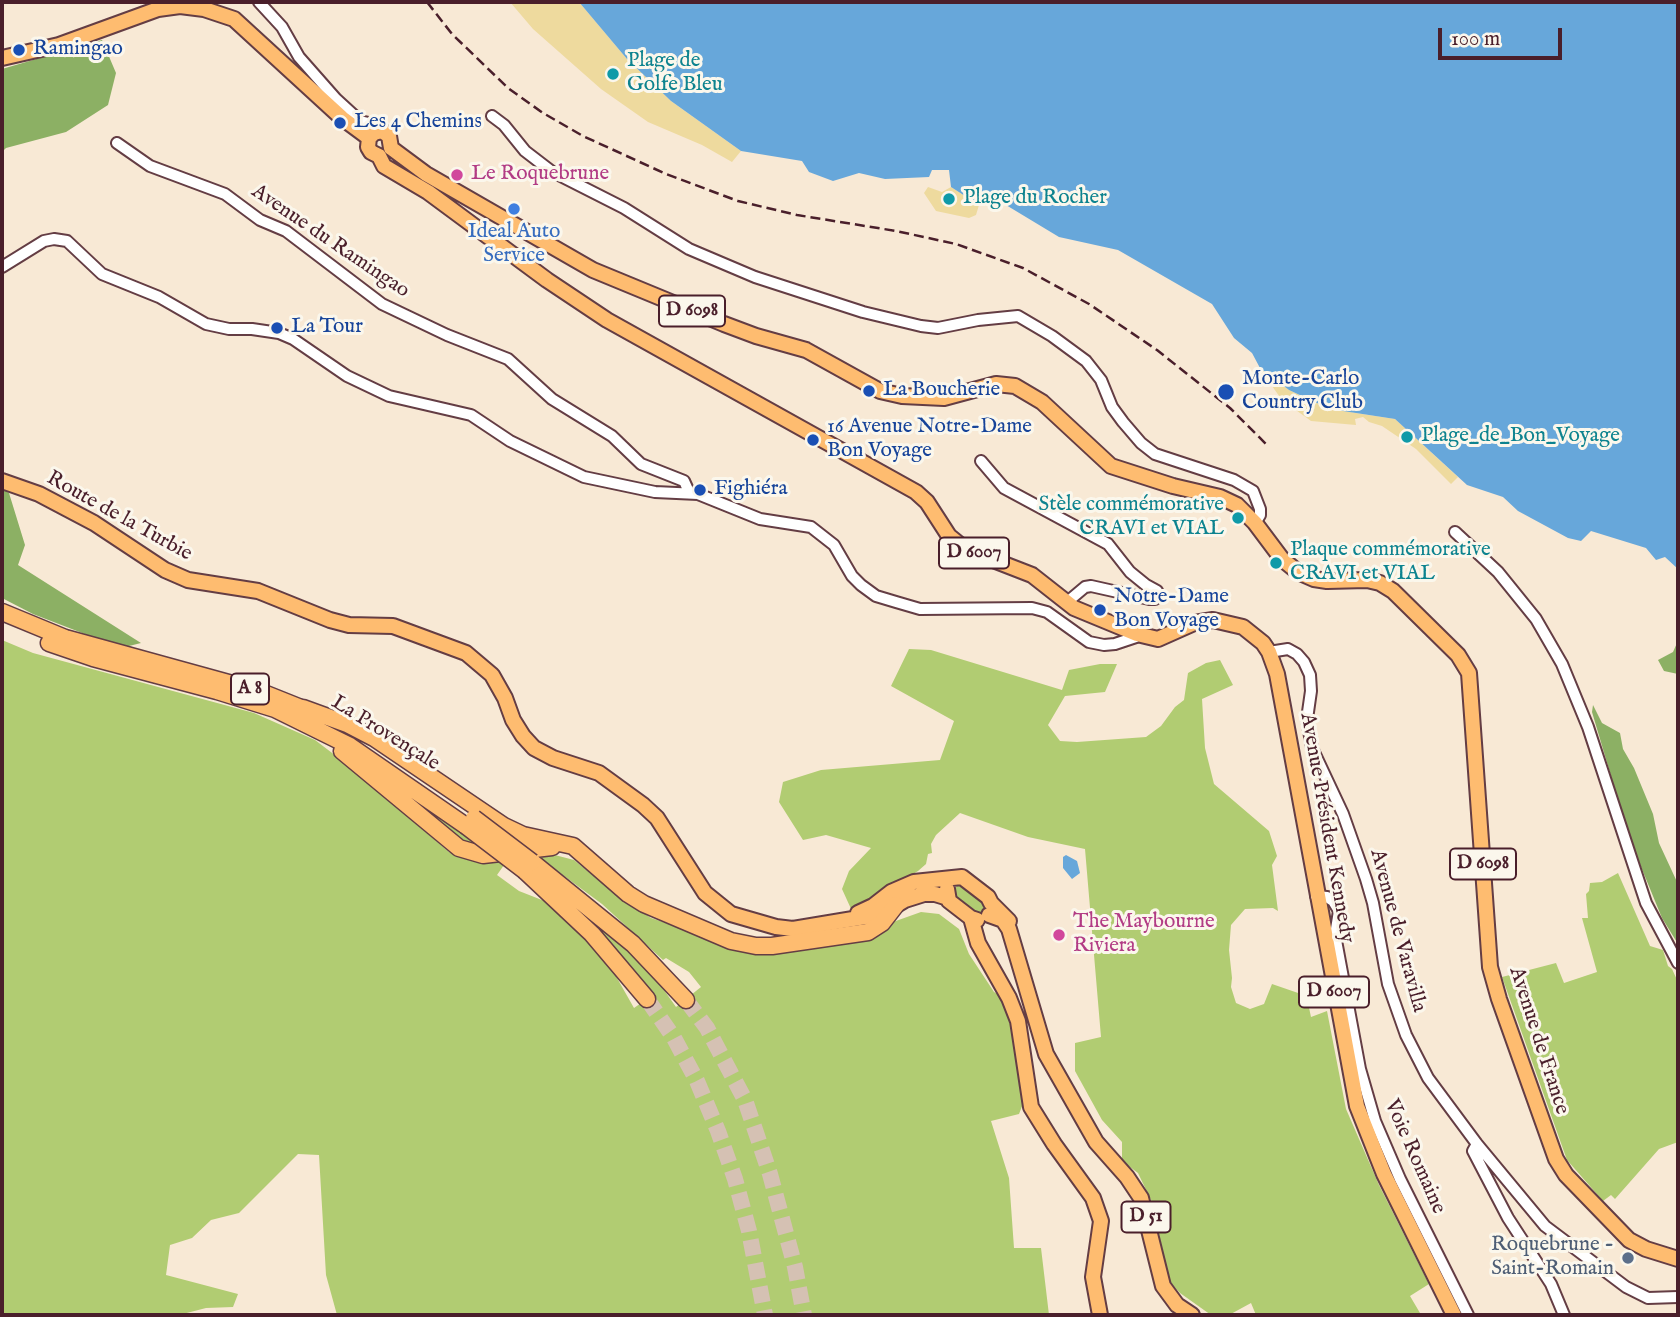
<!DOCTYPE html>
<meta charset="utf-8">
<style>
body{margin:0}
#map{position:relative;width:1680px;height:1317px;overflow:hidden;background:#f8e9d5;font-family:"IM FELL English",serif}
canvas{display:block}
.frame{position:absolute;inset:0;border:4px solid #4a1f2b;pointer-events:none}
.scale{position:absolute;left:1438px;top:28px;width:124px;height:32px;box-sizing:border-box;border:4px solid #4a1f2b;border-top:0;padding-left:9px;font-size:21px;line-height:24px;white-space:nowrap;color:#4a1f2b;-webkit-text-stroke:5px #fbf7ec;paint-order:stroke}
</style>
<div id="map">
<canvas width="1680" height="1317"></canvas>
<div class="frame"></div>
<div class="scale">100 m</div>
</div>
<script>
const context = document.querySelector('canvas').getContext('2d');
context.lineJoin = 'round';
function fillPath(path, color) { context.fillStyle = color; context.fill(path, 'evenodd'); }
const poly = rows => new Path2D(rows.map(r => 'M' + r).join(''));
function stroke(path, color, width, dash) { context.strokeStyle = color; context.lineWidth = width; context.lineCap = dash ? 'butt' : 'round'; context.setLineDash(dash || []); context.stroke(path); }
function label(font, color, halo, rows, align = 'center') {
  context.font = font + ' "IM FELL English",serif'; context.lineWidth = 6; context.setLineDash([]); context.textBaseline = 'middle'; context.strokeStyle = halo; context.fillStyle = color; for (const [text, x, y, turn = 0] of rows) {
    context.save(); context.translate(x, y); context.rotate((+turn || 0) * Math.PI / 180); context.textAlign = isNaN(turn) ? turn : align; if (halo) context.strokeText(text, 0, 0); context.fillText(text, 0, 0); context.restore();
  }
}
fillPath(poly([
 [2,640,33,653,254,713,315,740,344,762,449,852,471,860,496,859,504,865,497,875,519,891,547,902,592,943,613,971,634,1008,654,994,624,958,568,902,612,933,652,973,676,1007,701,987,689,972,666,958,663,960,602,904,537,856,551,854,574,860,622,899,651,918,746,950,893,922,921,912,939,914,959,929,969,954,994,992,1001,996,1032,1081,1019,1114,991,1121,1009,1178,1014,1248,1041,1248,1049,1315,337,1315,326,1275,319,1155,298,1154,239,1213,211,1220,192,1238,170,1245,166,1275,238,1294,233,1307,206,1308,179,1315,2,1315],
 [909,649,931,650,1062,690,1069,670,1100,664,1117,664,1105,692,1065,696,1048,725,1060,741,1077,742,1146,737,1161,726,1175,707,1184,700,1188,673,1206,663,1220,660,1233,685,1202,699,1205,748,1214,784,1269,831,1277,856,1272,865,1278,911,1273,908,1245,909,1231,925,1229,950,1232,978,1231,987,1236,1003,1250,1009,1264,1004,1272,984,1301,994,1308,1003,1311,1017,1327,1011,1346,1109,1379,1185,1429,1284,1410,1296,1420,1313,1435,1315,1256,1315,1251,1303,1229,1315,1211,1315,1180,1293,1170,1282,1151,1200,1138,1173,1122,1161,1122,1142,1102,1120,1075,1071,1075,1043,1101,1037,1085,849,1028,837,960,813,936,835,931,844,932,853,928,854,926,864,918,871,852,911,842,889,849,871,871,848,826,835,803,840,779,802,783,782,821,770,940,760,954,721,891,686],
 [381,776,433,808,487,851,474,850],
 [1618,873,1650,946,1663,950,1668,966,1672,969,1678,982,1678,1142,1659,1149,1615,1199,1611,1195,1603,1201,1567,1160,1502,977,1556,963,1564,983,1597,972,1582,918,1588,918,1586,894,1589,891,1590,883,1602,882],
 [960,883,983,900,985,905,984,911,980,913,974,912,956,897,953,890]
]), '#b1cc72');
fillPath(poly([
 [102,40,116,73,108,105,66,132,6,148,2,152,2,69],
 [2,489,9,493,25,545,18,565,141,643,121,648,33,614,2,598],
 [1677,643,1678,674,1664,671,1658,660,1673,652],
 [1593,705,1602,723,1620,733,1623,749,1634,768,1653,814,1659,843,1678,884,1678,944,1662,918,1630,840,1592,712]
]), '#8cb064');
fillPath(poly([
 [510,2,579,2,627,59,671,101,741,151,732,162,702,145,648,122,601,89,533,29],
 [928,187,942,192,951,187,979,205,976,215,969,218,936,211,924,193],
 [1260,368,1289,390,1330,409,1395,419,1458,477,1451,484,1416,449,1382,426,1369,422,1363,417,1355,419,1356,425,1311,421,1282,400,1272,386,1257,376]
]), '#eeda9e');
fillPath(poly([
 [579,2,1678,2,1678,569,1665,557,1656,560,1646,548,1591,531,1581,541,1568,538,1518,511,1503,497,1467,485,1395,419,1330,409,1289,390,1260,368,1252,353,1234,338,1212,304,1118,250,1059,237,1001,202,979,205,951,187,949,170,932,170,929,177,885,179,859,173,833,181,809,172,802,161,741,151,671,101,627,59],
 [1066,855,1077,861,1080,873,1072,879,1063,868,1063,857]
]), '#67a7da');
stroke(poly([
 [647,999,674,1038,697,1081,718,1131,735,1179,749,1231,765,1315],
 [686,1000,707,1028,745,1100,770,1174,795,1267,804,1315]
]), '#d5c1b3', 16, [16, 8]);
const minor = poly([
 [259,2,282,27,299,57,336,99,360,121,373,124,377,131],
 [492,116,504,125,525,151,551,171,624,208,689,249,755,277,863,312,921,326,938,328,978,320,1018,316,1052,336,1086,361,1101,380,1112,407,1123,422,1141,443,1155,454,1234,480,1253,491,1260,509,1260,515,1255,523],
 [117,143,150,166,225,194,260,220,286,231,382,304,447,335,508,359,552,399,612,436,641,464,684,481,689,492],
 [2,267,44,241,54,239,67,241,102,274,159,297,206,324,229,329,252,329,279,333,293,339,347,376,389,396,471,415,510,441,584,477,655,492,698,494,760,519,811,527,834,545,852,576,861,585,876,596,896,602,920,609,1032,608,1047,612,1089,642,1104,645,1115,644,1136,637,1137,634],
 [981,461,1004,488,1108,544,1130,572,1146,585,1157,591,1159,595,1155,599,1149,599,1091,586,1085,587,1066,603],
 [1455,532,1498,572,1536,619,1562,664,1588,727,1646,903,1678,963],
 [1269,652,1288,649,1297,654,1304,662,1310,675,1311,691,1307,719,1312,748,1343,814,1366,879,1373,903,1388,984,1406,1035,1428,1078,1477,1144,1545,1226,1626,1287,1648,1298,1678,1297],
 [1316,896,1327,897,1333,901,1339,911,1335,935,1360,1069,1375,1121,1400,1179,1468,1315],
 [1477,1144,1473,1151,1508,1218,1551,1284,1564,1315]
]);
const major = poly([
 [2,58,59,45,158,9,180,6,204,9,234,19,342,118,369,138],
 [391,148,426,174,593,270,724,324,756,336,806,350,880,391,902,396,944,398,996,384,1015,386,1042,402,1111,466,1173,486,1220,497,1237,505,1255,523,1282,559,1298,572,1314,579,1327,581,1367,580,1380,583,1393,591,1458,655,1469,673,1490,967,1499,999,1556,1159,1566,1175,1629,1240,1646,1249,1678,1259],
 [379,156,384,166,428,192,547,280,607,320,916,492,927,502,949,536,965,549,1032,575,1074,608,1137,634,1158,639,1194,623,1213,620,1243,627,1263,643,1269,652,1277,674,1357,1106,1384,1174,1454,1315],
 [379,156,371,152,368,147,369,138,374,133,382,131,389,136,391,148],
 [2,481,39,494,94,523,165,570,188,580,258,591,330,620,349,625,393,626,466,653,492,675,505,698,513,720,523,736,534,748,553,758,599,773,643,805,657,818,705,893,731,914,776,927,793,929,871,916,883,913,905,900,924,894,935,894,948,898],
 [947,889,949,901,971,918,977,920],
 [858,913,873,906,891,892,914,882,962,877,988,897,991,903,1009,921],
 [989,915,1003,920,1009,929,1046,1054,1096,1142,1127,1177,1141,1198,1163,1286,1177,1305,1192,1315],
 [971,918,978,943,1009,998,1018,1021,1031,1107,1054,1144,1093,1198,1101,1221,1093,1277,1100,1315]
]);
const highway = poly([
 [2,612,65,638,261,692,311,712],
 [49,643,93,658,217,691,275,709,350,746,466,826],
 [303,708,347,724,374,738,504,826,523,835,573,846,628,894,644,904,731,941,756,946,772,946,868,932,882,923,896,905],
 [342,751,459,848,483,855,552,847],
 [532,862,633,944,686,1000],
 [525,871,592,934,647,999]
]);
stroke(minor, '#643d44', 14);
stroke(major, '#643d44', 18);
stroke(highway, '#643d44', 19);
stroke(minor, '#fff', 10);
stroke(major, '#febc70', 14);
stroke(highway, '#febc70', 16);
stroke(poly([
 [427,2,452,34,508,88,543,113,583,136,666,174,738,201,797,215,896,231,956,244,1023,268,1089,304,1157,350,1230,408,1267,445]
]), '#4a1f2b', 2.5, [10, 5]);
const highwayBridge = poly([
 [474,818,532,862],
 [466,826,525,871]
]);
stroke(highwayBridge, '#643d44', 19, []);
stroke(highwayBridge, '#febc70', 16);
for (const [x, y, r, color] of [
 [19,50,7,"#1a4fb4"],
 [613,74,7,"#0f9aa8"],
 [340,123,7,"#1a4fb4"],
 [457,175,7,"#d1479c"],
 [949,199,7,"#0f9aa8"],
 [514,209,7,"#3f7fe0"],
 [277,328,7,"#1a4fb4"],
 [869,391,7,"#1a4fb4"],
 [1226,392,9,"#1a4fb4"],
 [1407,437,7,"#0f9aa8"],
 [813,440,7,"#1a4fb4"],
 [700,490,7,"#1a4fb4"],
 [1238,518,7,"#0f9aa8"],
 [1276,563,7,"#0f9aa8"],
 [1100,610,7,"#1a4fb4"],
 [1059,935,7,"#d1479c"],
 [1628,1258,7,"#5c6f8a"]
]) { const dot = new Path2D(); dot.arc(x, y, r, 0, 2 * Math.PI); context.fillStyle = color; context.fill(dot); stroke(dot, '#fbf7ec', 2.5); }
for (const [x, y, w] of [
 [692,311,66],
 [974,553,70],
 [250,689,38],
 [1483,864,66],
 [1334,992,70],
 [1146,1217,49]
]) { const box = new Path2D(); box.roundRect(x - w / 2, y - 15.5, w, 31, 5); context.fillStyle = '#fbf7ec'; context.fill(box); stroke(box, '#4a1f2b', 2); }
label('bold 19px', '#4a1f2b', null, [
 ["D 6098",692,311],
 ["D 6007",974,553],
 ["A 8",250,689],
 ["D 6098",1483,864],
 ["D 6007",1334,992],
 ["D 51",1146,1217]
]);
label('21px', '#164399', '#fbf7ec', [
 ["Ramingao",33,50],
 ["Les 4 Chemins",354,123],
 ["La Tour",291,328],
 ["Monte-Carlo",1242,380],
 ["Country Club",1242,404],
 ["La Boucherie",883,391],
 ["16 Avenue Notre-Dame",827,428],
 ["Bon Voyage",827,452],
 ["Fighiéra",714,490],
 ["Notre-Dame",1114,598],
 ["Bon Voyage",1114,622]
], 'left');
label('21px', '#0d838f', '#fbf7ec', [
 ["Plage de",627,62],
 ["Golfe Bleu",627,86],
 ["Plage du Rocher",963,199],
 ["Plage_de_Bon_Voyage",1421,437],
 ["Stèle commémorative",1224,506,"right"],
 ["CRAVI et VIAL",1224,530,"right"],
 ["Plaque commémorative",1290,551],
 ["CRAVI et VIAL",1290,575]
], 'left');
label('21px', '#b23c85', '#fbf7ec', [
 ["Le Roquebrune",471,175],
 ["The Maybourne",1073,923],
 ["Riviera",1073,947]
], 'left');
label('21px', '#366cbe', '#fbf7ec', [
 ["Ideal Auto",514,233],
 ["Service",514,257]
]);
label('21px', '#4a1f2b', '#fbf7ec', [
 ["Avenue du Ramingao",330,242,34],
 ["Route de la Turbie",119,517,29],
 ["La Provençale",385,734,32],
 ["Avenue Président Kennedy",1326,828,80],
 ["Avenue de Varavilla",1397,931,75],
 ["Avenue de France",1538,1041,72],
 ["Voie Romaine",1414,1157,66]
]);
label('21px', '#4e5e75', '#fbf7ec', [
 ["Roquebrune -",1614,1246],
 ["Saint-Romain",1614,1270]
], 'right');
</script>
